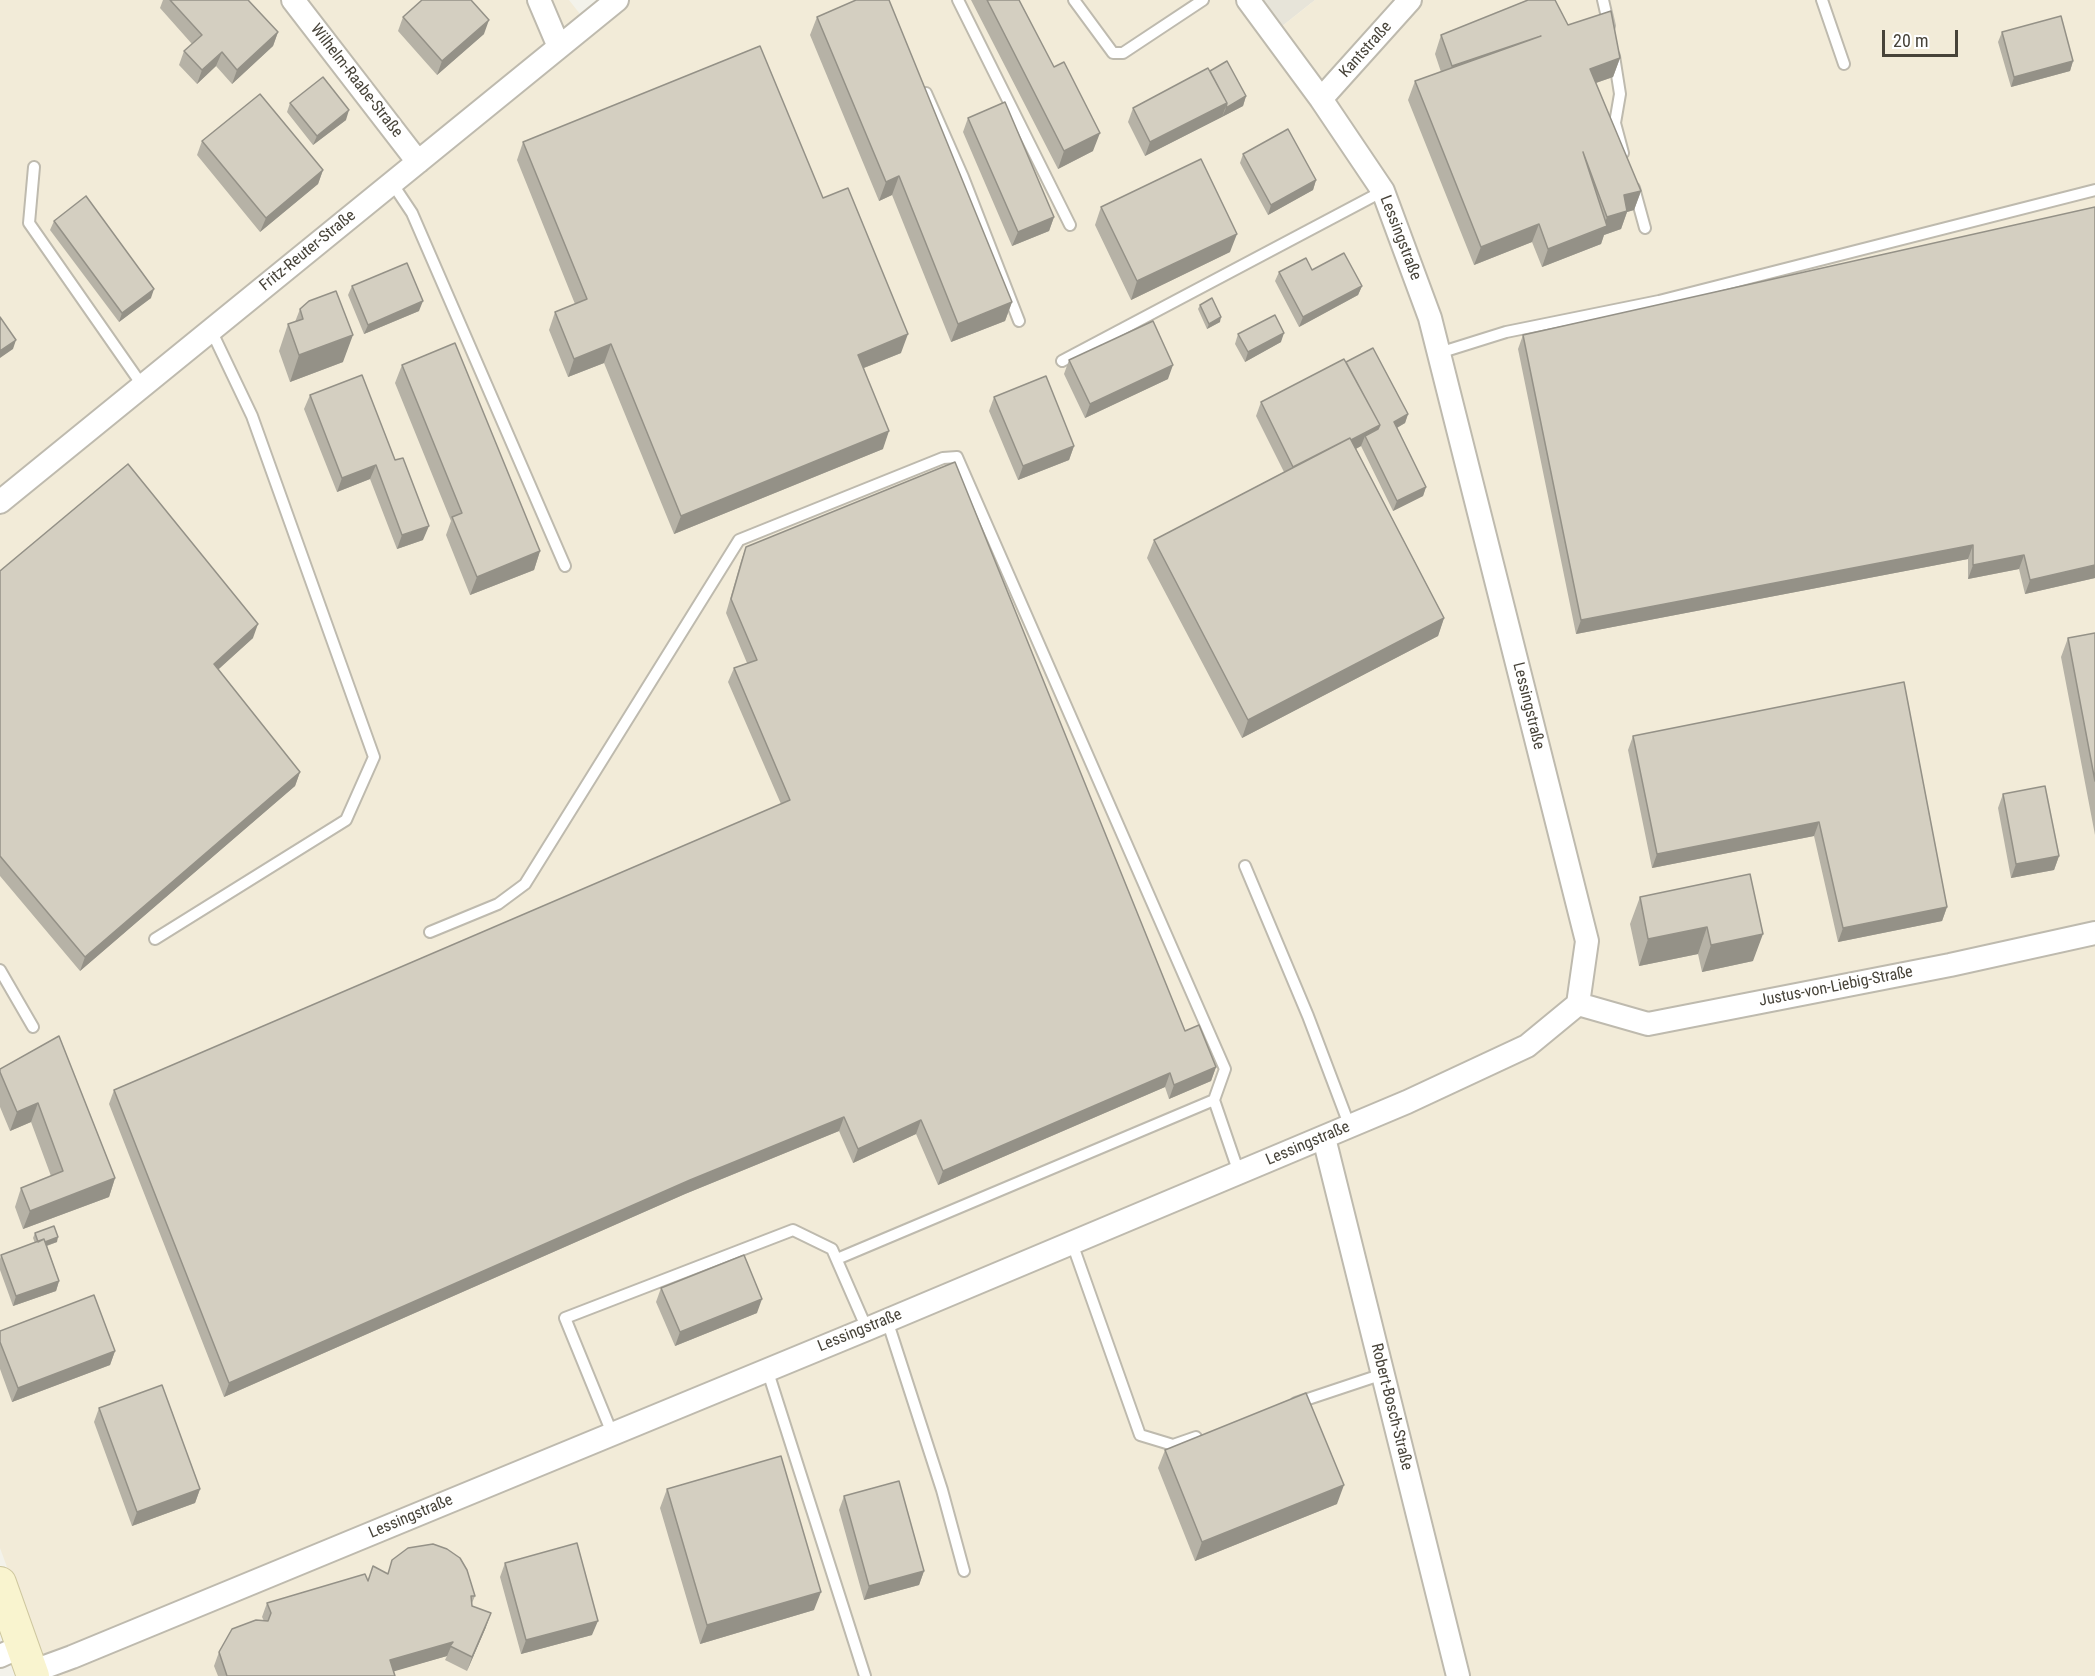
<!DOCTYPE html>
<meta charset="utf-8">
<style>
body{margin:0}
#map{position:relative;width:2095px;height:1676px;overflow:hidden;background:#f3f2ea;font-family:"Roboto Condensed",sans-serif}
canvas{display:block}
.scale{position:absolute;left:1882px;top:30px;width:76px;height:27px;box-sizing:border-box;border:3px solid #474339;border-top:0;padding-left:8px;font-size:18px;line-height:21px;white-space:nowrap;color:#474339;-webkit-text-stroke:4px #fff;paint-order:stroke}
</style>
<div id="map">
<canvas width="2095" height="1676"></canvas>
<div class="scale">20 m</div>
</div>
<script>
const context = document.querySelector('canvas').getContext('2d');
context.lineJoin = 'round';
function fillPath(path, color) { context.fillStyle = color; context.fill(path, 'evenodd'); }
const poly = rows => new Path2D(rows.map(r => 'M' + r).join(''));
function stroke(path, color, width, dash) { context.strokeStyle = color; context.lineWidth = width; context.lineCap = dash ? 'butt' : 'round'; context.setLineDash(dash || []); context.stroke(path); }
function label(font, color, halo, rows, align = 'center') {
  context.font = font + ' "Roboto Condensed",sans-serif'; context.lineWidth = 5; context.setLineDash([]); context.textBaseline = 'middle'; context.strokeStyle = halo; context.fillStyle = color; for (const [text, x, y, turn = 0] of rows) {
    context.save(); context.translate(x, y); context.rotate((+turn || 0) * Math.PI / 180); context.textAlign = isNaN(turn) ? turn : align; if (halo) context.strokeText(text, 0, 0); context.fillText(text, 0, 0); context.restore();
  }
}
fillPath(poly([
 [1253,0,1315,0,1276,31]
]), '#e7e4d9');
fillPath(poly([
 [0,0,569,0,580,14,598,0,1253,0,1276,31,1315,0,2095,0,2095,1676,47,1676,0,1548]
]), '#f2ebd8');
const lane = poly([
 [958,0,1070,225],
 [1074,0,1113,53,1123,53,1203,0],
 [1603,0,1609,26],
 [1822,0,1844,64],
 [1614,56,1620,94,1615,123,1623,153],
 [926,93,963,177,1019,321],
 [34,167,29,223,142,385],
 [392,183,412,213,565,566],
 [1634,188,1645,228],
 [1439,353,1506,332,1659,301,2095,190],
 [1062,361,1383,191],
 [1245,866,1308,1016,1350,1127],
 [430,932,498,904,525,884,739,540,943,458,957,457,1225,1069,1214,1100,1239,1173],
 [155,939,346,820,374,757,252,416,211,330],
 [0,970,33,1027],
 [1072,1243,1140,1435,1173,1445,1196,1437],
 [837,1259,1214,1100],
 [887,1320,942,1490,964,1571],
 [767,1369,865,1676],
 [1296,1403,1383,1374],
 [612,1433,565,1318,793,1230,832,1249,867,1329]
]);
const street = poly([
 [293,0,418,162],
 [539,0,559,47],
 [1321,99,1410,0],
 [0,502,617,0],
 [1578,1004,1648,1024,1950,965,2095,933],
 [1324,1138,1458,1676],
 [0,1656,22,1646],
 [31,1672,72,1657,867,1329,1407,1102,1527,1046,1578,1004,1587,941,1430,318,1383,191,1321,99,1248,0]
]);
const secondary = poly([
 [0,1583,33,1676]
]);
stroke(lane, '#bebaae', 14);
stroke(street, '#bebaae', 26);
stroke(secondary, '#cec79f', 34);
stroke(lane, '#fff', 10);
stroke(street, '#fff', 22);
stroke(secondary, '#f9f4cf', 32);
fillPath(poly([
 [163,0,248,0,278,32,273,46,232,84,216,66,197,84,179,65,184,51,192,44,160,8],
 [971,0,1019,0,1093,151,1058,169],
 [403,17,484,34,437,75,398,31],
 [817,17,1012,302,1005,321,951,342,892,195,879,201,810,35],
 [1568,25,1620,58,1613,77,1596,83,1641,191,1634,210,1627,212,1621,229,1604,235,1601,244,1542,267,1532,242,1474,265,1408,100,1415,81,1441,72,1435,54,1441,35],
 [2002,32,2073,61,2070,71,2011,87,1998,42],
 [1210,71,1246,96,1243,106,1145,156,1128,122,1133,108],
 [290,103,346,120,313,145,287,112],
 [968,118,1054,217,1049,231,1012,246,963,132],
 [202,141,323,170,318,184,260,232,197,155],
 [523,142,823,198,901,353,864,368,883,449,674,534,604,363,568,377,549,330,555,312,575,304,517,160],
 [1243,154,1316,180,1313,190,1268,215,1240,163],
 [1101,207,1230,252,1131,300,1095,225],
 [54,221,151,298,119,322,50,230],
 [1312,270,1362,286,1358,295,1299,327,1275,281,1279,272],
 [352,286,419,311,364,334,348,295],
 [1200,305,1220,322,1207,329,1198,309],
 [300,309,343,362,290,382,279,351,288,324,295,322],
 [1238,334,1281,342,1245,362,1235,344],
 [1523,335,2095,578,2025,594,2019,569,1968,579,1968,559,1576,634,1518,349],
 [1069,360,1168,379,1085,418,1064,374],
 [1346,362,1408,414,1405,423,1397,428,1426,487,1423,496,1393,511,1361,446,1356,449,1444,618,1438,636,1242,738,1147,558,1154,540,1284,472,1256,416,1261,402],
 [402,365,540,551,534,570,470,595,446,535,451,521,395,383],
 [310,395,395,460,423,540,397,549,370,479,337,492,304,409],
 [994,397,1074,446,1069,460,1018,480,989,411],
 [746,547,1185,1031,1216,1067,1211,1081,1169,1099,1165,1087,938,1185,916,1134,853,1163,839,1131,685,1194,224,1397,109,1104,114,1090,781,804,728,682,734,668,747,663,726,613,741,561],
 [0,571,253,638,218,669,300,772,295,786,80,971,0,876],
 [2095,633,2095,835,2061,657,2068,638],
 [1904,682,1947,907,1942,921,1838,942,1814,836,1652,868,1628,750,1633,736],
 [2003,794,2059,856,2054,870,2011,878,1998,808],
 [1750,874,1753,961,1702,972,1698,954,1639,966,1630,924,1640,897],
 [59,1036,115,1178,109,1197,23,1229,15,1207,21,1188,51,1176,31,1122,10,1131,0,1107,0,1069],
 [35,1233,57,1242,47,1246,59,1281,56,1291,13,1306,0,1270,0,1259,1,1255,35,1243,33,1238],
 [661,1288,757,1313,675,1346,656,1302],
 [0,1331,115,1351,110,1365,12,1402,0,1369],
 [99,1408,200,1489,195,1503,132,1526,94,1422],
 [1165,1450,1337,1504,1195,1561,1158,1468],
 [667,1489,814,1610,700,1644,660,1508],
 [844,1496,924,1571,919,1585,864,1600,839,1510],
 [505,1563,592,1635,521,1654,500,1577],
 [387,1574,475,1596,472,1603,472,1606,486,1627,467,1671,445,1660,447,1656,393,1671,395,1676,218,1676,214,1666,219,1652,264,1621,262,1617,267,1603,368,1581]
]), '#b6b2a6');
fillPath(poly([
 [489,20,484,34,437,75,442,61],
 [278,32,273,46,232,84,237,70],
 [1541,36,1446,85,1452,66],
 [222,52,216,66,197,84,202,70],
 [1620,58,1613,77,1584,87,1590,69],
 [2073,61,2070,71,2011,87,2014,77],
 [1246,96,1243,106,1222,117,1226,108],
 [1227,103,1222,117,1145,156,1150,142],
 [349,110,346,120,313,145,317,136],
 [1100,133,1093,151,1058,169,1064,151],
 [323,170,318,184,260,232,266,218],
 [899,176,892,195,879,201,886,182],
 [1316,180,1313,190,1268,215,1271,205],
 [1641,191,1634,210,1627,212,1621,229,1604,235,1601,244,1542,267,1548,249,1603,228,1607,217,1624,195],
 [1054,217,1049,231,1012,246,1018,232],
 [1539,224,1532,242,1474,265,1481,247],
 [1237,234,1230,252,1131,300,1137,281],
 [1362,286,1358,295,1299,327,1303,317],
 [154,289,151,298,119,322,122,313],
 [423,301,419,311,364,334,368,325],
 [1012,302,1005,321,951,342,958,324],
 [1221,317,1220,322,1207,329,1209,324],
 [1284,333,1281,342,1245,362,1248,352],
 [908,334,901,353,851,373,858,355],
 [353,335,343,362,290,382,299,355],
 [16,340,13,349,0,358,0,351],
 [611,344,604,363,568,377,574,359],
 [1173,365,1168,379,1085,418,1090,404],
 [1408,414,1405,423,1391,431,1394,422],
 [1380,425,1375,439,1365,436,1361,446,1290,484,1295,470],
 [889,431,883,449,674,534,681,516],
 [1074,446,1069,460,1018,480,1023,466],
 [376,465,370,479,337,492,342,478],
 [1426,487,1423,496,1393,511,1397,501],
 [429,526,423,540,397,549,402,535],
 [1973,545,1968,559,1576,634,1581,620],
 [540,551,534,570,470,595,477,577],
 [2024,555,2019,569,1968,579,1973,565],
 [2095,565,2095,578,2025,594,2030,580],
 [1444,618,1438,636,1242,738,1248,720],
 [258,624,253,638,209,678,214,664],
 [300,772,295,786,80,971,85,957],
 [1819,822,1814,836,1652,868,1657,854],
 [2059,856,2054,870,2011,878,2016,864],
 [1947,907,1942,921,1838,942,1843,928],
 [1707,927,1698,954,1639,966,1648,939],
 [1763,934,1753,961,1702,972,1711,945],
 [1216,1067,1211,1081,1169,1099,1174,1085],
 [1170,1073,1165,1087,938,1185,943,1171],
 [38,1103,31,1122,10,1131,17,1112],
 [844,1117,839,1131,685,1194,224,1397,229,1383,690,1180],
 [921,1120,916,1134,853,1163,858,1149],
 [115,1178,109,1197,23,1229,30,1211],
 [58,1237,57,1242,37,1249,39,1244],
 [59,1281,56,1291,13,1306,16,1296],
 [762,1299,757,1313,675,1346,680,1332],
 [115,1351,110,1365,12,1402,18,1388],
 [1344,1485,1337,1504,1195,1561,1202,1542],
 [200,1489,195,1503,132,1526,137,1512],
 [924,1571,919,1585,864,1600,869,1586],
 [821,1592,814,1610,700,1644,707,1625],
 [491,1613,486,1627,467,1671,472,1657],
 [598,1621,592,1635,521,1654,526,1640],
 [453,1642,447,1656,385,1674,390,1660]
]), '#949187');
const building = poly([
 [170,0,248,0,278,32,237,70,222,52,202,70,184,51,202,35,170,0],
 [422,0,471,0,489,20,442,61,403,17,422,0],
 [856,0,889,0,1012,302,958,324,899,176,886,182,817,17,856,0],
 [987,0,1019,0,1054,67,1064,62,1100,133,1064,151,987,0],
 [1528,0,1555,0,1568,25,1611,11,1620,58,1590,69,1641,191,1624,195,1627,211,1607,217,1583,152,1607,226,1548,249,1539,224,1481,247,1415,81,1541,36,1452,66,1441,35,1528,0],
 [2061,16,2073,61,2014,77,2002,32,2061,16],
 [760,46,823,198,848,188,908,334,858,355,889,431,681,516,611,344,574,359,555,312,587,299,523,142,760,46],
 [1227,61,1246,96,1226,108,1227,103,1210,71,1227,61],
 [1208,68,1227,103,1150,142,1133,108,1208,68],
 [323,77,349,110,317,136,290,103,323,77],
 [260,94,323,170,266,218,202,141,260,94],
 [1005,102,1054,217,1018,232,968,118,1005,102],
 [1288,129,1316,180,1271,205,1243,154,1288,129],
 [1201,159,1237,234,1137,281,1101,207,1201,159],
 [86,196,154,289,122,313,54,221,86,196],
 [2095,207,2095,565,2030,580,2024,555,1973,565,1973,545,1581,620,1523,335,2095,207],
 [1344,253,1362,286,1303,317,1279,272,1306,258,1312,270,1344,253],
 [407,263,423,301,368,325,352,286,407,263],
 [336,291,353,335,299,355,288,324,303,319,300,309,309,301,336,291],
 [1212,298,1221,317,1209,324,1200,305,1212,298],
 [1275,315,1284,333,1248,352,1238,334,1275,315],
 [0,317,16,340,0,351,0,317],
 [1153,321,1173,365,1090,404,1069,360,1153,321],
 [455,343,540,551,477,577,452,517,462,513,402,365,455,343],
 [1373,348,1408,414,1394,422,1426,487,1397,501,1365,436,1378,429,1380,425,1346,362,1373,348],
 [1344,359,1380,425,1351,440,1350,438,1293,467,1261,402,1344,359],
 [362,375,395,460,403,458,429,526,402,535,376,465,342,478,310,395,362,375],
 [1046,376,1074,446,1023,466,994,397,1046,376],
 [1350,438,1444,618,1248,720,1154,540,1350,438],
 [955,462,1185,1031,1199,1025,1216,1067,1174,1085,1170,1073,943,1171,921,1120,858,1149,844,1117,690,1180,229,1383,114,1090,790,800,734,668,757,660,731,599,746,547,955,462],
 [128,464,258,624,214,664,300,772,85,957,0,856,0,571,128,464],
 [2095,633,2095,781,2068,638,2095,633],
 [1904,682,1947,907,1843,928,1819,822,1657,854,1633,736,1904,682],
 [2045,786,2059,856,2016,864,2003,794,2045,786],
 [1750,874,1763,934,1711,945,1707,927,1648,939,1640,897,1750,874],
 [59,1036,115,1178,30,1211,21,1188,63,1171,38,1103,17,1112,0,1072,0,1069,59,1036],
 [54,1226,58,1237,45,1242,44,1239,38,1242,35,1233,54,1226],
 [44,1239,59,1281,16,1296,1,1255,44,1239],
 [744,1255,762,1299,680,1332,661,1288,744,1255],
 [94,1295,115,1351,18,1388,0,1342,0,1331,94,1295],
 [162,1385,200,1489,137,1512,99,1408,162,1385],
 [1306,1393,1344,1485,1202,1542,1165,1450,1306,1393],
 [781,1456,821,1592,707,1625,667,1489,781,1456],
 [899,1481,924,1571,869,1586,844,1496,899,1481],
 [577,1543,598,1621,526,1640,505,1563,577,1543],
 [433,1544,447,1549,460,1558,467,1570,475,1596,471,1596,472,1606,491,1613,472,1657,450,1646,453,1642,390,1660,395,1676,227,1676,219,1652,232,1629,256,1620,268,1621,271,1613,267,1603,365,1574,368,1581,373,1566,388,1574,392,1560,408,1548,433,1544]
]);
fillPath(building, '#d4cfc1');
stroke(building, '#949187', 1.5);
label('16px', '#474339', '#fff', [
 ["Kantstraße",1366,50,-48],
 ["Wilhelm-Raabe-Straße",356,81,52],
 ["Lessingstraße",1400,238,69],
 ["Fritz-Reuter-Straße",308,251,-39],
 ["Lessingstraße",1528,706,76],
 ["Justus-von-Liebig-Straße",1836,987,-11],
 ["Lessingstraße",1308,1144,-23],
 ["Lessingstraße",860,1331,-22],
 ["Robert-Bosch-Straße",1391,1407,76],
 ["Lessingstraße",411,1517,-23]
]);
</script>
